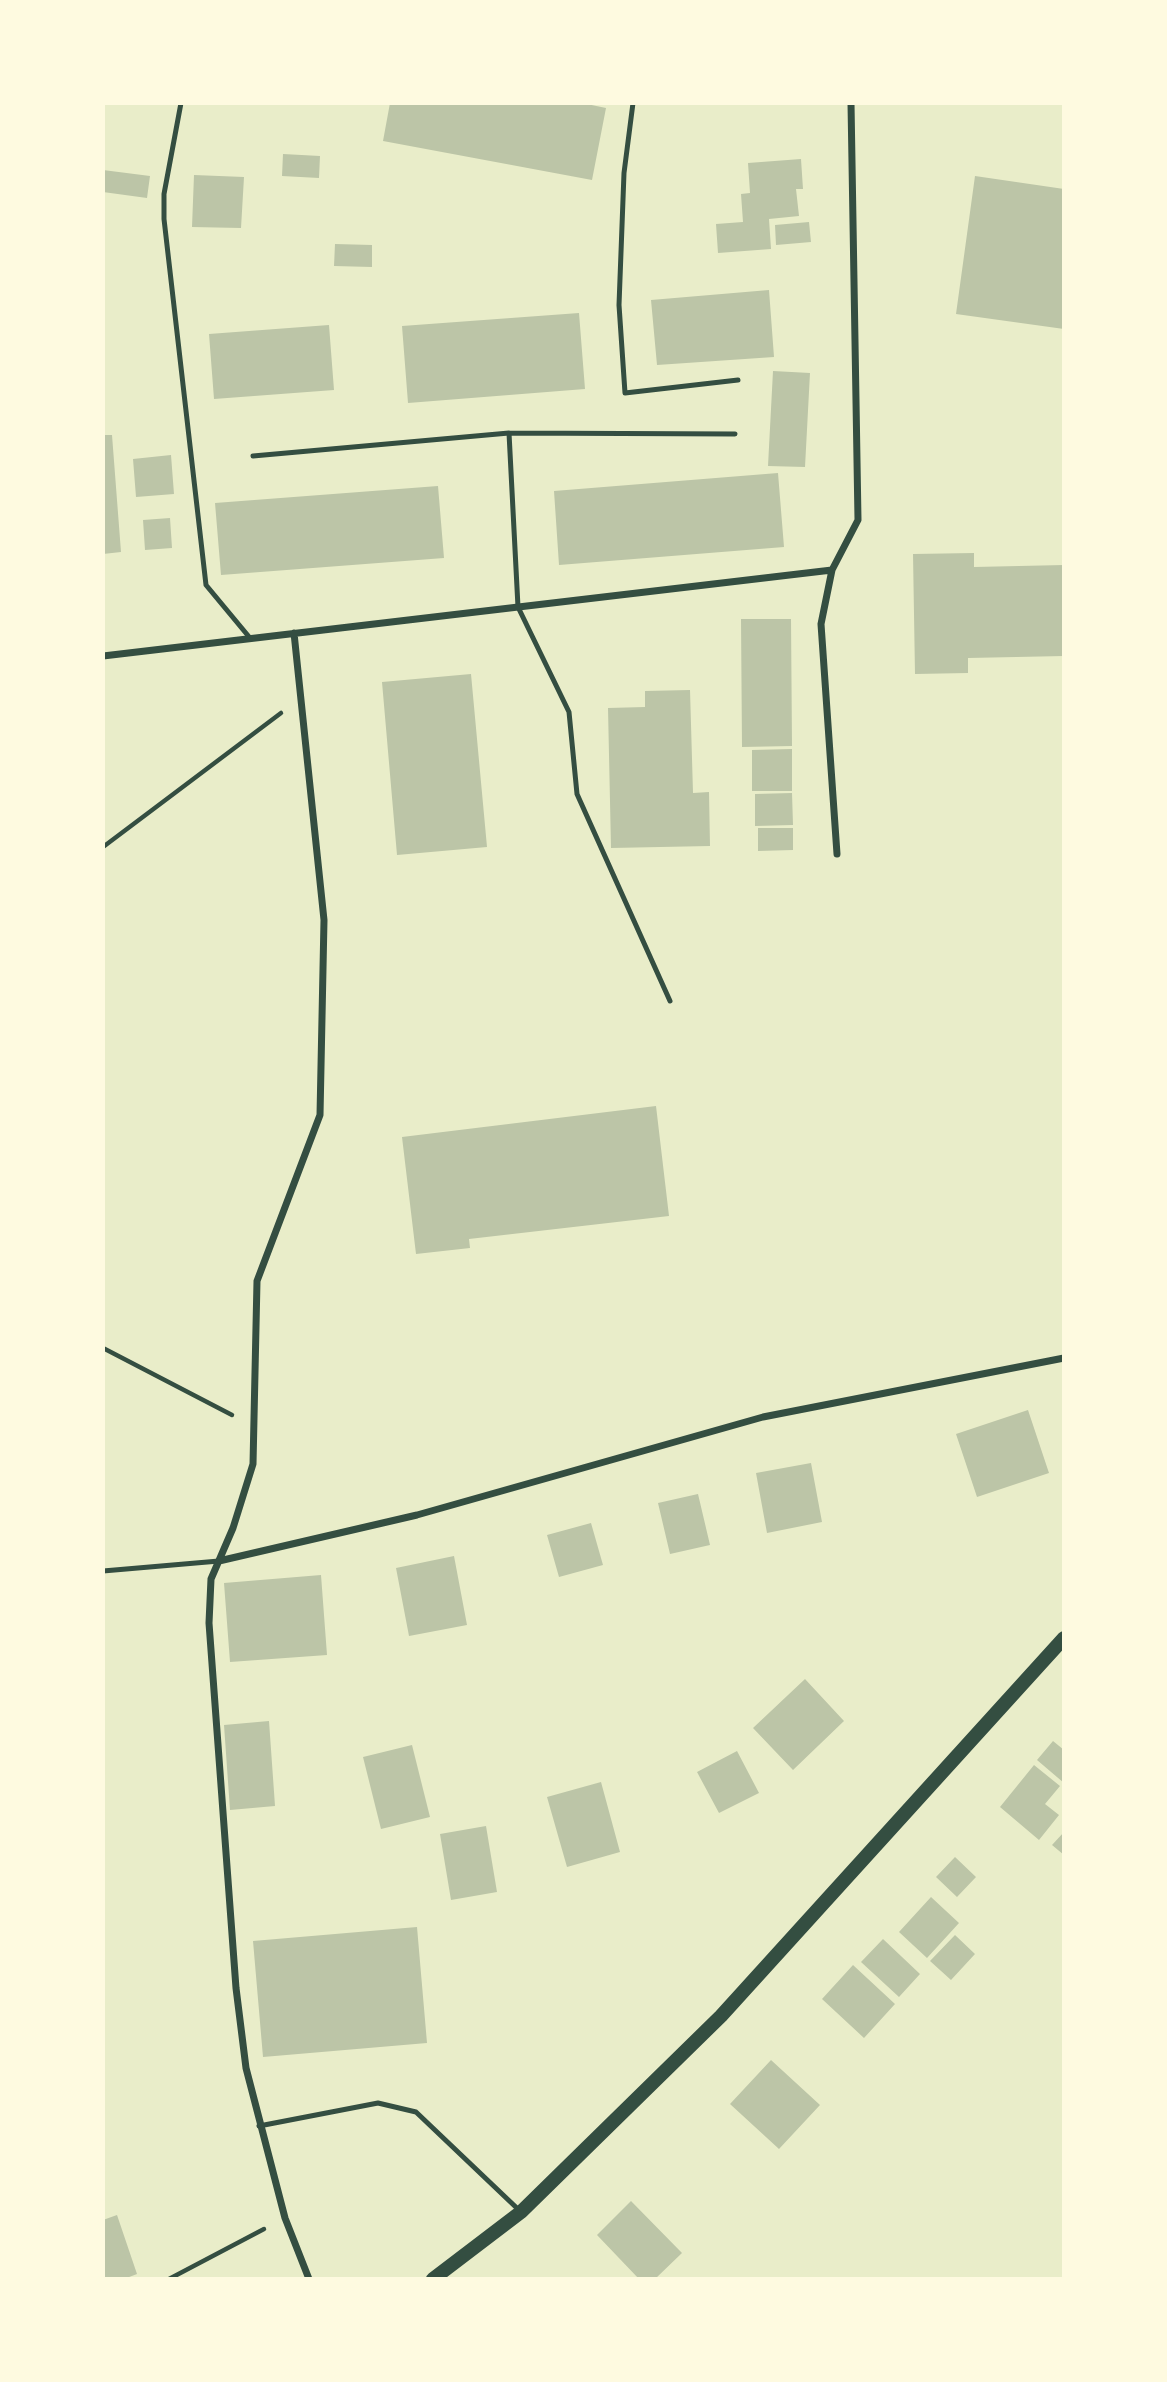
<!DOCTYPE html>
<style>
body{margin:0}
#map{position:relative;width:1167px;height:2382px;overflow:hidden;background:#e9edc9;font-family:Mulish,sans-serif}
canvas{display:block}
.frame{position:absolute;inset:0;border:105px solid #fefae0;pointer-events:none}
</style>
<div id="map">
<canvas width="1167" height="2382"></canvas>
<div class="frame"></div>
</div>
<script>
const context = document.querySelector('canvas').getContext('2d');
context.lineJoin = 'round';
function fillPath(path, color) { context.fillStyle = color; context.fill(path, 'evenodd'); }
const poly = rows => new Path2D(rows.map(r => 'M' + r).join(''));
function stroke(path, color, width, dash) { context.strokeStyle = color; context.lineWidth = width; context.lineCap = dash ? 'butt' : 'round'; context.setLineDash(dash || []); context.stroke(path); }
fillPath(poly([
 [390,103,582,103,606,108,592,180,383,141],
 [283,154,320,156,319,178,282,176],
 [801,159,803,189,796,189,799,216,769,219,771,249,718,253,716,224,743,222,741,194,750,193,748,163],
 [103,170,150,176,147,198,103,192],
 [194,175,244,177,241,228,192,227],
 [975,176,1064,189,1064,329,956,314],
 [809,222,811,242,776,245,775,225],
 [335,244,372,245,372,267,334,266],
 [769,290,774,357,657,365,651,300],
 [579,313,585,389,408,403,402,326],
 [329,325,334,390,214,399,209,334],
 [773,371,810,373,805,467,768,466],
 [103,435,112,435,121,552,103,554],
 [171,455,174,494,136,497,133,459],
 [778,473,784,547,559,565,554,491],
 [438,486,444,558,221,575,215,503],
 [170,518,172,548,145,550,143,520],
 [974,553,974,567,1064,565,1064,656,968,658,968,673,915,674,913,554],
 [741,619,791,619,792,746,742,747],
 [471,674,487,847,397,855,382,682],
 [690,690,693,793,709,792,710,846,611,848,608,708,645,707,645,691],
 [792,749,792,791,752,791,752,750],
 [792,793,793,825,755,826,755,794],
 [758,828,793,828,793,850,758,851],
 [656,1106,669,1216,469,1239,470,1248,416,1254,402,1137],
 [1028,1410,1049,1473,977,1497,956,1434],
 [811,1463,822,1522,767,1533,756,1473],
 [698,1494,710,1545,670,1554,658,1503],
 [591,1523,603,1565,559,1577,547,1535],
 [454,1556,467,1625,409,1636,396,1568],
 [321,1575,327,1655,230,1662,224,1583],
 [805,1679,844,1721,793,1770,753,1728],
 [269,1721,275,1806,230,1810,224,1725],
 [1053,1741,1064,1750,1064,1783,1037,1760],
 [412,1745,430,1817,381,1829,363,1757],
 [737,1751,759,1793,719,1813,697,1772],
 [1034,1765,1060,1786,1045,1804,1059,1815,1039,1840,1000,1807],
 [601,1782,620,1852,567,1867,547,1797],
 [486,1826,497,1892,451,1900,440,1834],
 [1064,1832,1064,1855,1052,1845],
 [955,1857,976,1877,957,1897,936,1877],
 [931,1897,959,1923,927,1958,899,1932],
 [417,1927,427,2043,263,2057,253,1941],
 [955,1935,975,1954,951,1980,930,1961],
 [883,1939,920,1974,899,1997,861,1962],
 [853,1965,895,2004,864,2038,822,1999],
 [771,2060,820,2105,779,2149,730,2104],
 [631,2201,682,2253,655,2279,639,2279,597,2235],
 [117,2215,137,2274,124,2279,103,2279,103,2220]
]), '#bcc5a7');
stroke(poly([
 [103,847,281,713],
 [103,1348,232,1415],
 [169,2279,264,2229]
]), '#344e41', 4.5);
stroke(poly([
 [181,103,164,194,164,219,206,585,250,638],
 [633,103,624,173,619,305,625,393,738,380],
 [509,433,735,434],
 [253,456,509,433,518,607,569,712,577,794,670,1001],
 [103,1571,219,1561],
 [259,2126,378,2103,416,2112,521,2212]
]), '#344e41', 5);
stroke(poly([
 [294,633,324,920,320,1115,257,1281,253,1464,233,1528,211,1579,209,1623,236,1988,246,2068,285,2218,309,2279],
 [103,656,832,570],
 [837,854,821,624,832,570,858,520,851,103],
 [219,1561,417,1515,763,1417,1064,1358]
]), '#344e41', 7);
stroke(poly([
 [433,2279,521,2212,721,2016,1064,1638]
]), '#344e41', 14);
</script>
